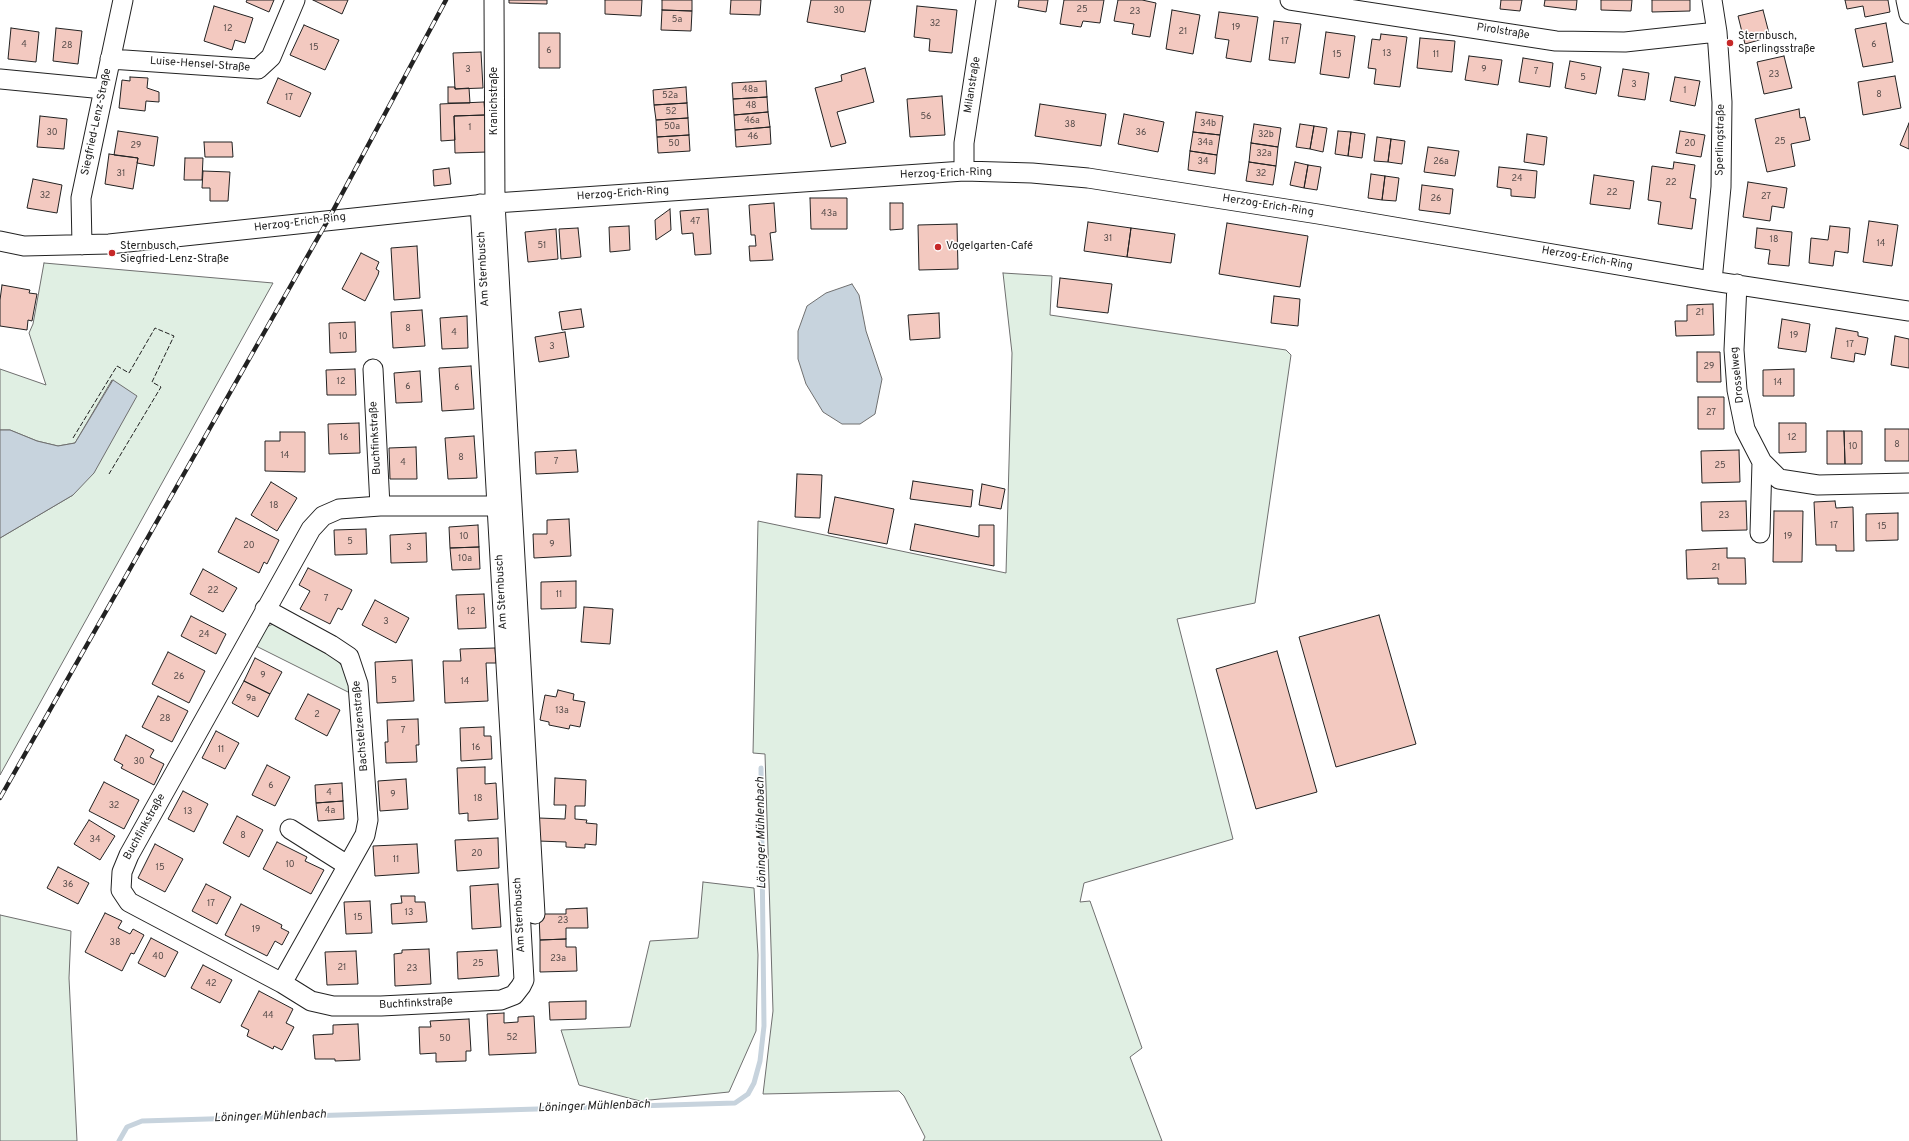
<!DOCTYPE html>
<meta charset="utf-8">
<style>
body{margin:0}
canvas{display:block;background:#fff}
</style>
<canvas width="1909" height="1141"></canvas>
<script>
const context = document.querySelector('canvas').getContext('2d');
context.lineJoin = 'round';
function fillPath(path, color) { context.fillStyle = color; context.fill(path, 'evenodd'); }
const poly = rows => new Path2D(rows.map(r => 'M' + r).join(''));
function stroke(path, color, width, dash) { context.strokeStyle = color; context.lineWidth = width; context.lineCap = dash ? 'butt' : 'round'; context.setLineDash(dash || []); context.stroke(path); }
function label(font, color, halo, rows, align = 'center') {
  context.font = font + ' Overpass,sans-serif'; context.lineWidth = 3; context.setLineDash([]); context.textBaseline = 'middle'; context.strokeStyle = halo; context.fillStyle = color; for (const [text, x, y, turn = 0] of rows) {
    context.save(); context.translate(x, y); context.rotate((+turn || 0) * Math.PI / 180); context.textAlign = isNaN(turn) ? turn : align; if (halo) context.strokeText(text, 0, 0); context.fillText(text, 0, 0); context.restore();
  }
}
const green = poly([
 [44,263,273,283,0,775,0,538,73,495,112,380,75,443,58,446,37,441,10,430,0,430,0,369,46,385,29,333,33,324,44,263],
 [1003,273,1052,276,1050,315,1286,350,1291,355,1255,603,1177,619,1233,839,1084,883,1080,902,1090,901,1142,1048,1130,1057,1162,1141,923,1141,925,1137,904,1096,899,1091,763,1094,773,1011,765,754,753,753,758,521,1006,573,1012,353,1003,273],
 [273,624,331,653,347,672,350,693,254,645,262,629,273,624],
 [703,882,754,888,758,955,756,1031,729,1092,640,1101,579,1085,561,1030,630,1027,650,941,698,938,703,882],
 [0,915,71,931,69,978,77,1141,0,1141,0,915]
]);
fillPath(green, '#e0efe3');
stroke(green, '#6f6f6f', 1);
const water = poly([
 [852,284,859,295,866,331,882,379,875,414,860,424,842,424,823,412,806,384,798,359,798,331,807,306,826,293,852,284],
 [113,380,137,396,94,473,73,495,0,538,0,430,10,430,37,441,58,446,75,443,113,380]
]);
fillPath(water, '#c7d3dd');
stroke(water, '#6f6f6f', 1);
stroke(poly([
 [119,1141,127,1127,142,1121,735,1103,748,1094,754,1083,760,1061,764,1026,761,768]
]), '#c7d3dd', 5);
const building = poly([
 [247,0,274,0,269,12,246,2,247,0],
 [313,0,348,0,342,14,313,0],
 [509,0,547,0,547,4,509,3,509,0],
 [605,0,642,0,641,16,605,14,605,0],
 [662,0,692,0,692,11,662,10,662,0],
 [731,0,761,0,760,15,730,14,731,0],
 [811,0,871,0,865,32,807,22,811,0],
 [1019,0,1048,0,1046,12,1018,7,1019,0],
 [1064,0,1104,0,1100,23,1083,21,1081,27,1060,24,1064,0],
 [1118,0,1142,0,1156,3,1150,37,1132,34,1134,24,1114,21,1118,0],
 [1501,0,1522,0,1520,11,1500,9,1501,0],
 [1545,0,1577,0,1576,10,1544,6,1545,0],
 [1601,0,1632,0,1631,11,1601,10,1601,0],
 [1652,0,1690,0,1690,11,1652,12,1652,0],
 [1845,0,1888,0,1890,12,1865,17,1863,6,1847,9,1845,0],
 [214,6,253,18,245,43,235,40,232,50,204,41,214,6],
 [917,6,957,10,952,53,929,51,930,39,914,37,917,6],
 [662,10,692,11,691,31,661,30,662,10],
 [1172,10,1200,15,1193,54,1166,49,1172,10],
 [1763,10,1770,37,1745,44,1738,16,1763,10],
 [1219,12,1258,17,1251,62,1226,58,1229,40,1215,38,1219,12],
 [1274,21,1301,24,1295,63,1269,60,1274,21],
 [1886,23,1893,62,1863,67,1855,29,1886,23],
 [304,25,339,40,325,70,290,55,304,25],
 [11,28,39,32,36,62,8,59,11,28],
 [56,28,82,31,78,64,53,61,56,28],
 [1326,32,1355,36,1349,78,1320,74,1326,32],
 [539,33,560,33,560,68,539,68,539,33],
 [1381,34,1407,37,1400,87,1374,84,1376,69,1368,68,1372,39,1380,40,1381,34],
 [1420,38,1455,41,1452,72,1417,68,1420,38],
 [481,52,483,88,455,89,453,53,481,52],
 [1469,56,1502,60,1498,85,1465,80,1469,56],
 [1784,56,1792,88,1764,94,1757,62,1784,56],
 [1523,58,1553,63,1550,87,1519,82,1523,58],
 [1570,61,1601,67,1596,94,1565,88,1570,61],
 [865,68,874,102,837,112,846,143,831,147,815,88,842,81,841,75,865,68],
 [1623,69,1649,73,1645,100,1618,96,1623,69],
 [1895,76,1901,108,1863,115,1858,82,1895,76],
 [130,77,148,78,147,88,159,92,159,102,146,101,145,111,119,108,122,80,130,81,130,77],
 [1675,77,1700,81,1695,106,1670,101,1675,77],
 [278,78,311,93,300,117,267,103,278,78],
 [766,81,767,97,733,99,732,83,766,81],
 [448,87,455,87,455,89,469,88,470,103,448,103,448,87],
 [686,87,687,103,654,105,653,90,686,87],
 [942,96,945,135,910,137,907,99,942,96],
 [767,97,768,112,734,115,733,99,767,97],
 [484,102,485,115,454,116,455,140,441,141,440,104,484,102],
 [687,103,688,118,656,120,654,105,687,103],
 [1040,104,1106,114,1101,146,1035,136,1040,104],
 [1799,109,1800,118,1805,117,1810,140,1791,144,1795,166,1767,172,1755,119,1799,109],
 [768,112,770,127,735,130,734,115,768,112],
 [1196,112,1223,116,1220,135,1193,132,1196,112],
 [1124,114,1164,122,1158,152,1118,144,1124,114],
 [485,115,487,152,455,153,454,116,485,115],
 [40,116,67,119,64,149,37,147,40,116],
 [688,118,689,135,657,137,656,120,688,118],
 [1909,123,1909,149,1900,145,1909,123],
 [1254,124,1281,128,1278,147,1251,143,1254,124],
 [1300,124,1314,126,1310,149,1296,147,1300,124],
 [1314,126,1327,128,1323,152,1310,149,1314,126],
 [770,127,771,144,736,147,735,130,770,127],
 [118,131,158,137,154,166,137,163,138,158,114,155,118,131],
 [1338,131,1351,132,1348,156,1335,154,1338,131],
 [1680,131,1705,135,1701,157,1676,153,1680,131],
 [1193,132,1220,135,1217,155,1190,151,1193,132],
 [1351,132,1365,134,1362,158,1348,156,1351,132],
 [1527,134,1547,137,1544,165,1524,162,1527,134],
 [689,135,690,151,658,153,657,137,689,135],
 [1377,137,1391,139,1388,162,1374,161,1377,137],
 [1391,139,1405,141,1402,164,1388,162,1391,139],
 [204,142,232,142,233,157,205,157,204,142],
 [1251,143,1278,147,1276,166,1249,162,1251,143],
 [1428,147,1459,151,1455,176,1424,172,1428,147],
 [1190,151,1217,155,1215,174,1188,170,1190,151],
 [109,154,138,158,133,189,105,184,109,154],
 [185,158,203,158,202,180,184,180,185,158],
 [1249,162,1276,166,1273,185,1246,181,1249,162],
 [1295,162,1308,165,1304,188,1290,185,1295,162],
 [1674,162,1695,165,1690,198,1696,199,1692,229,1658,224,1661,202,1648,200,1652,166,1673,169,1674,162],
 [1308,165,1321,167,1317,190,1304,188,1308,165],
 [1499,167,1537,171,1535,198,1511,196,1511,189,1497,187,1499,167],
 [449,168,451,184,434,186,433,170,449,168],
 [203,171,230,172,228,201,210,201,210,188,202,188,203,171],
 [1371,174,1385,176,1382,200,1368,198,1371,174],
 [1594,175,1634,181,1630,209,1590,204,1594,175],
 [1385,176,1399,178,1396,201,1382,200,1385,176],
 [33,179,62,185,57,213,27,208,33,179],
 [1748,182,1787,188,1784,208,1772,206,1770,221,1743,217,1748,182],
 [1422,185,1453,189,1450,214,1419,210,1422,185],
 [810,198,847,198,847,229,811,229,810,198],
 [774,203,776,232,770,233,773,260,750,261,749,246,756,246,755,235,751,235,749,205,774,203],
 [890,203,903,203,903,229,890,230,890,203],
 [670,209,671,230,656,240,655,220,670,209],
 [708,209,711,254,695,255,693,233,682,234,680,211,708,209],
 [1869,221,1898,225,1892,266,1863,262,1869,221],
 [1088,222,1131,228,1127,257,1084,251,1088,222],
 [1227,223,1308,236,1300,287,1219,274,1227,223],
 [957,224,958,269,919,270,918,225,957,224],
 [629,226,630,250,610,252,609,227,629,226],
 [1830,226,1850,228,1848,253,1835,251,1833,266,1809,263,1811,238,1828,240,1830,226],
 [578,228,581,257,561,259,559,229,578,228],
 [1131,228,1175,234,1171,263,1127,257,1131,228],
 [1757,228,1792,232,1789,266,1768,264,1770,250,1755,248,1757,228],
 [556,229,558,259,528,262,525,232,556,229],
 [417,246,420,298,394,300,391,248,417,246],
 [361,253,379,262,376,269,379,271,378,275,365,301,342,289,361,253],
 [1060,278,1112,284,1108,313,1057,307,1060,278],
 [2,285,30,290,29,293,37,294,32,321,28,320,27,330,0,326,0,300,2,285],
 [1274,296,1300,299,1298,326,1271,323,1274,296],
 [1713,304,1714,335,1676,336,1675,321,1687,321,1687,305,1713,304],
 [581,309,584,327,562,330,559,312,581,309],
 [422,310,425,346,393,348,391,312,422,310],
 [939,313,940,338,910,340,908,315,939,313],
 [467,316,468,348,442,349,440,318,467,316],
 [1782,319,1810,324,1806,352,1778,348,1782,319],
 [355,322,356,352,330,353,329,323,355,322],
 [1836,328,1858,332,1858,336,1868,338,1865,355,1855,353,1854,362,1831,358,1836,328],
 [565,332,569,357,539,362,535,337,565,332],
 [1895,336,1909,339,1909,368,1891,365,1895,336],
 [1697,352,1720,352,1721,382,1697,382,1697,352],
 [471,366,474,409,442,411,439,368,471,366],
 [355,369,356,395,327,395,326,370,355,369],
 [1794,369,1794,396,1763,396,1763,370,1794,369],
 [420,371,422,402,396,403,394,373,420,371],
 [1698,397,1724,397,1724,429,1698,429,1698,397],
 [359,423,360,453,329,454,328,424,359,423],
 [1779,423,1806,423,1806,452,1779,453,1779,423],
 [1885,429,1909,429,1909,461,1885,461,1885,429],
 [1827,431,1844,431,1845,464,1827,464,1827,431],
 [1844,431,1862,431,1862,464,1845,464,1844,431],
 [280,432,305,432,305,472,265,471,265,441,280,441,280,432],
 [474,436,477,478,448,479,445,438,474,436],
 [416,447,417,479,390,479,389,448,416,447],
 [576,450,578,472,536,474,535,452,576,450],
 [1739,450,1740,482,1702,483,1701,451,1739,450],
 [797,474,822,475,820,518,795,517,797,474],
 [913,481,973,490,971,507,910,499,913,481],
 [271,482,297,498,277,531,251,515,271,482],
 [982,484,1005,489,1001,509,979,505,982,484],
 [835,497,894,509,887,544,828,533,835,497],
 [1746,501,1747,530,1702,531,1701,502,1746,501],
 [1835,501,1836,508,1853,507,1854,551,1836,551,1836,545,1816,545,1814,502,1835,501],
 [1774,511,1803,511,1802,562,1773,562,1774,511],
 [1898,513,1898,540,1866,541,1866,514,1898,513],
 [236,518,279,540,267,564,264,562,259,573,218,552,236,518],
 [569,519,571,556,534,558,533,534,547,534,547,520,569,519],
 [915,524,979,537,979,525,994,525,994,566,910,550,915,524],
 [478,525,479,547,450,548,449,527,478,525],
 [366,529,367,554,335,555,334,530,366,529],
 [426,533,427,562,391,563,390,535,426,533],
 [479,547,480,569,452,570,450,548,479,547],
 [1727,548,1727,558,1745,558,1746,584,1718,584,1718,578,1687,579,1686,550,1727,548],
 [308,568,352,590,342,610,338,608,330,624,300,609,310,591,299,585,308,568],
 [203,569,237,588,223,612,190,594,203,569],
 [576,581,576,608,541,609,541,582,576,581],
 [484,594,486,628,458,629,456,595,484,594],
 [375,600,409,618,396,643,362,625,375,600],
 [584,607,613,609,610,644,581,642,584,607],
 [1379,615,1416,744,1336,767,1299,637,1379,615],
 [191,616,226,634,216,654,181,636,191,616],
 [495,648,496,663,486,663,488,701,445,703,443,661,461,661,460,649,495,648],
 [1277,651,1317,792,1256,809,1216,669,1277,651],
 [168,652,205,671,189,703,152,684,168,652],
 [255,658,282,672,270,694,244,681,255,658],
 [412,660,414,701,377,703,375,662,412,660],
 [244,681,270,694,258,717,232,703,244,681],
 [558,690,574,694,573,700,585,702,580,727,570,725,569,729,549,725,549,722,540,720,545,695,556,697,558,690],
 [308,694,340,710,327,736,295,719,308,694],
 [158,696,188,711,172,742,142,727,158,696],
 [418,719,419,745,416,745,417,762,386,763,385,742,388,742,387,720,418,719],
 [484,727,484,736,491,736,492,759,461,761,460,728,484,727],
 [216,731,239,743,225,769,202,758,216,731],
 [126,735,154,750,150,757,164,764,154,785,121,768,123,765,114,760,126,735],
 [267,765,290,777,275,806,252,795,267,765],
 [485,767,485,784,496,783,498,819,468,821,468,813,459,814,457,768,485,767],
 [555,778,586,780,585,806,575,806,575,819,587,820,586,823,597,824,596,845,585,844,585,848,566,847,566,842,538,841,539,818,565,819,566,805,554,805,555,778],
 [406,779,408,809,380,811,378,781,406,779],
 [104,782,139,800,124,829,89,811,104,782],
 [342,783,343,801,316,803,315,785,342,783],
 [183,791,208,804,194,832,168,819,183,791],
 [343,801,344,819,318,821,316,803,343,801],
 [237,816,263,830,249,857,223,843,237,816],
 [89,820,115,836,100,860,74,844,89,820],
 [498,838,499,868,457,871,455,840,498,838],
 [277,842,307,857,305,861,324,870,311,894,263,869,277,842],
 [155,844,183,859,165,892,138,878,155,844],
 [417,844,419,873,375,876,373,846,417,844],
 [58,867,89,883,78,904,47,888,58,867],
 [206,884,231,897,217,924,192,911,206,884],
 [498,884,501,927,472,929,470,886,498,884],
 [401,896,415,896,415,902,425,902,427,922,392,924,391,904,402,903,401,896],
 [370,901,372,933,346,934,344,902,370,901],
 [241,904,282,925,281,928,289,932,282,945,275,941,267,956,225,935,241,904],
 [587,908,588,928,566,928,566,939,540,940,539,914,566,914,566,909,587,908],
 [105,913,122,921,118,928,130,934,133,929,144,935,134,954,131,953,122,971,85,952,105,913],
 [151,938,178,952,165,977,138,963,151,938],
 [566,939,566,947,576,947,577,971,540,972,540,940,566,939],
 [429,949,431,984,395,986,394,954,402,953,402,950,429,949],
 [497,950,499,976,458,979,457,952,497,950],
 [356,951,358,984,327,985,325,952,356,951],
 [203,965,232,980,220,1003,191,988,203,965],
 [259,991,293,1009,286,1023,294,1027,282,1050,274,1046,273,1049,247,1036,249,1030,241,1026,259,991],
 [586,1001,586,1019,550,1020,549,1002,586,1001],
 [504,1013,504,1023,518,1022,518,1017,534,1016,536,1053,489,1055,487,1014,504,1013],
 [469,1019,471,1051,466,1051,466,1061,436,1062,436,1053,420,1054,419,1027,431,1027,430,1021,469,1019],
 [358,1024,360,1060,335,1061,335,1059,315,1059,313,1035,333,1034,333,1025,358,1024]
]);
fillPath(building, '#f3c9c0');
stroke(building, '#222', 1);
const minor = poly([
 [494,0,495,203,535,914],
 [1290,0,1556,41,1625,42,1717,32],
 [1712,0,1717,32,1722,102,1721,187,1712,281],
 [1906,0,1909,14],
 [110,59,258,69,271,57,295,0],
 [0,79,104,89],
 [964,171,964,143,986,0],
 [480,204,497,506,507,682,524,980,521,986,514,995,501,1000,381,1006,333,1006,311,1001,282,983,129,902,121,890,122,872,129,855,311,529,323,516,339,509,380,506,497,506],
 [0,241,24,246,109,244,495,203,964,171,1032,173,1088,178,1318,214,1712,281,1909,311],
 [82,245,81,198,123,0],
 [1737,284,1734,350,1737,390,1745,429,1762,462,1779,479,1818,485,1909,483],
 [373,369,380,506],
 [1760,533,1762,462],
 [265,609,331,645,349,657,358,684,368,820,365,835,282,983],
 [290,829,347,865]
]);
stroke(minor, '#222', 21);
stroke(minor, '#fff', 19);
const rail = poly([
 [0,798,328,220,446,0]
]);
stroke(rail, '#222', 4.5);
stroke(rail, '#fff', 3, [9]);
stroke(poly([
 [73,438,117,366,129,373,155,328,174,336,152,382,161,387,109,474]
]), '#222', 1, [5, 2]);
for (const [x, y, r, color] of [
 [1730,43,4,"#c62828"],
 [938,247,4,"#c62828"],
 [112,253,4,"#c62828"]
]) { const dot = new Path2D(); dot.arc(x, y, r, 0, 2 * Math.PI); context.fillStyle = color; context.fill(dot); stroke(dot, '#fff', 1.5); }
label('9px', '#564c4a', null, [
 ["25",1082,10],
 ["30",839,11],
 ["23",1135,12],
 ["5a",677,20],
 ["32",935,24],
 ["19",1236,28],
 ["12",228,29],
 ["21",1183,32],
 ["17",1285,42],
 ["4",24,45],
 ["6",1874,45],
 ["28",67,46],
 ["15",314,48],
 ["6",549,51],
 ["13",1387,54],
 ["15",1337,55],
 ["11",1436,55],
 ["3",468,70],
 ["9",1484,70],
 ["7",1536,72],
 ["23",1774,75],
 ["5",1583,78],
 ["3",1634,85],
 ["48a",750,90],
 ["1",1685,91],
 ["8",1879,95],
 ["52a",670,96],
 ["17",289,98],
 ["48",751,106],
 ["52",671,112],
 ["56",926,117],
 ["46a",752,121],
 ["34b",1208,124],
 ["38",1070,125],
 ["50a",672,127],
 ["1",470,128],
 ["30",52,133],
 ["36",1141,133],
 ["32b",1266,135],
 ["46",753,137],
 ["25",1780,142],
 ["34a",1205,143],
 ["50",674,144],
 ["20",1690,144],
 ["29",136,146],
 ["32a",1264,154],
 ["34",1203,162],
 ["26a",1441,162],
 ["31",121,174],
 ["32",1261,174],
 ["24",1517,179],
 ["22",1671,183],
 ["22",1612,193],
 ["32",45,196],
 ["27",1766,197],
 ["26",1436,199],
 ["43a",829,214],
 ["47",695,222],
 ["31",1108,239],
 ["18",1774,240],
 ["14",1881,244],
 ["51",542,246],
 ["21",1700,313],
 ["8",408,329],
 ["4",454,333],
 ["19",1794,336],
 ["10",343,337],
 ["17",1850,345],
 ["3",552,347],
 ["29",1709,367],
 ["12",341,382],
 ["14",1778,383],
 ["6",408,387],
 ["6",457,388],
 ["27",1711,413],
 ["16",344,438],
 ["12",1792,438],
 ["8",1897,445],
 ["10",1853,447],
 ["14",285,456],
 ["8",461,458],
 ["7",556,462],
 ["4",403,463],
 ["25",1720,466],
 ["18",274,506],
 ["23",1724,516],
 ["17",1834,526],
 ["15",1882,527],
 ["10",464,537],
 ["19",1788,537],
 ["5",350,542],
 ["9",552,545],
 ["20",249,546],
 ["3",409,548],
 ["10a",465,559],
 ["21",1716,568],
 ["22",213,591],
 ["11",559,595],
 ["7",326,599],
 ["12",471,612],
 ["3",386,622],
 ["24",204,635],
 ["9",263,676],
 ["26",179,677],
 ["5",394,681],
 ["14",465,682],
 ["9a",251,699],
 ["13a",562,711],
 ["2",317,715],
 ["28",165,719],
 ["7",403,731],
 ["16",476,748],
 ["11",221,750],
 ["30",139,762],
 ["6",271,786],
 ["4",329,793],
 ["9",393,795],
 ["18",478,799],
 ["32",114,806],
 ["4a",330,811],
 ["13",188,812],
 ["8",243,836],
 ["34",95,840],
 ["20",477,854],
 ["11",396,860],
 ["10",290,865],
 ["15",160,868],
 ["36",68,885],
 ["17",211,904],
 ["13",409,913],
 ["15",358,918],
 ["23",563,921],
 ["19",256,930],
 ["38",115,943],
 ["40",158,957],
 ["23a",558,959],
 ["25",478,964],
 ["21",342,968],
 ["23",412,969],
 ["42",211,984],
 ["44",268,1016],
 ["52",512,1038],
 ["50",445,1039]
]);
label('11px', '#222', '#fff', [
 ["Pirolstraße",1503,32,9],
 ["Luise-Hensel-Straße",200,65,4],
 ["Milanstraße",973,85,-81],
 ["Kranichstraße",495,101,-90],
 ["Siegfried-Lenz-Straße",97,122,-78],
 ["Sperlingstraße",1721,140,-89],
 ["Herzog-Erich-Ring",946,174,-2],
 ["Herzog-Erich-Ring",623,194,-4],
 ["Herzog-Erich-Ring",1268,206,9],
 ["Herzog-Erich-Ring",300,223,-7],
 ["Herzog-Erich-Ring",1587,259,10],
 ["Am Sternbusch",484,269,-93],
 ["Drosselweg",1738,375,-96],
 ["Buchfinkstraße",376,438,-93],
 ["Am Sternbusch",502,592,-93],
 ["Bachstelzenstraße",361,726,-95],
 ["Buchfinkstraße",145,827,-61],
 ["Am Sternbusch",520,915,-93],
 ["Buchfinkstraße",416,1004,-3]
]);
label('11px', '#222', '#fff', [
 ["Sternbusch,",1738,37],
 ["Sperlingsstraße",1738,50],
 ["Sternbusch,",120,247],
 ["Siegfried-Lenz-Straße",120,260],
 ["Vogelgarten-Café",946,247]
], 'left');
label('italic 12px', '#222', '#fff', [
 ["Löninger Mühlenbach",762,833,-91],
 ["Löninger Mühlenbach",594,1107,-2],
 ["Löninger Mühlenbach",270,1117,-2]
]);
</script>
